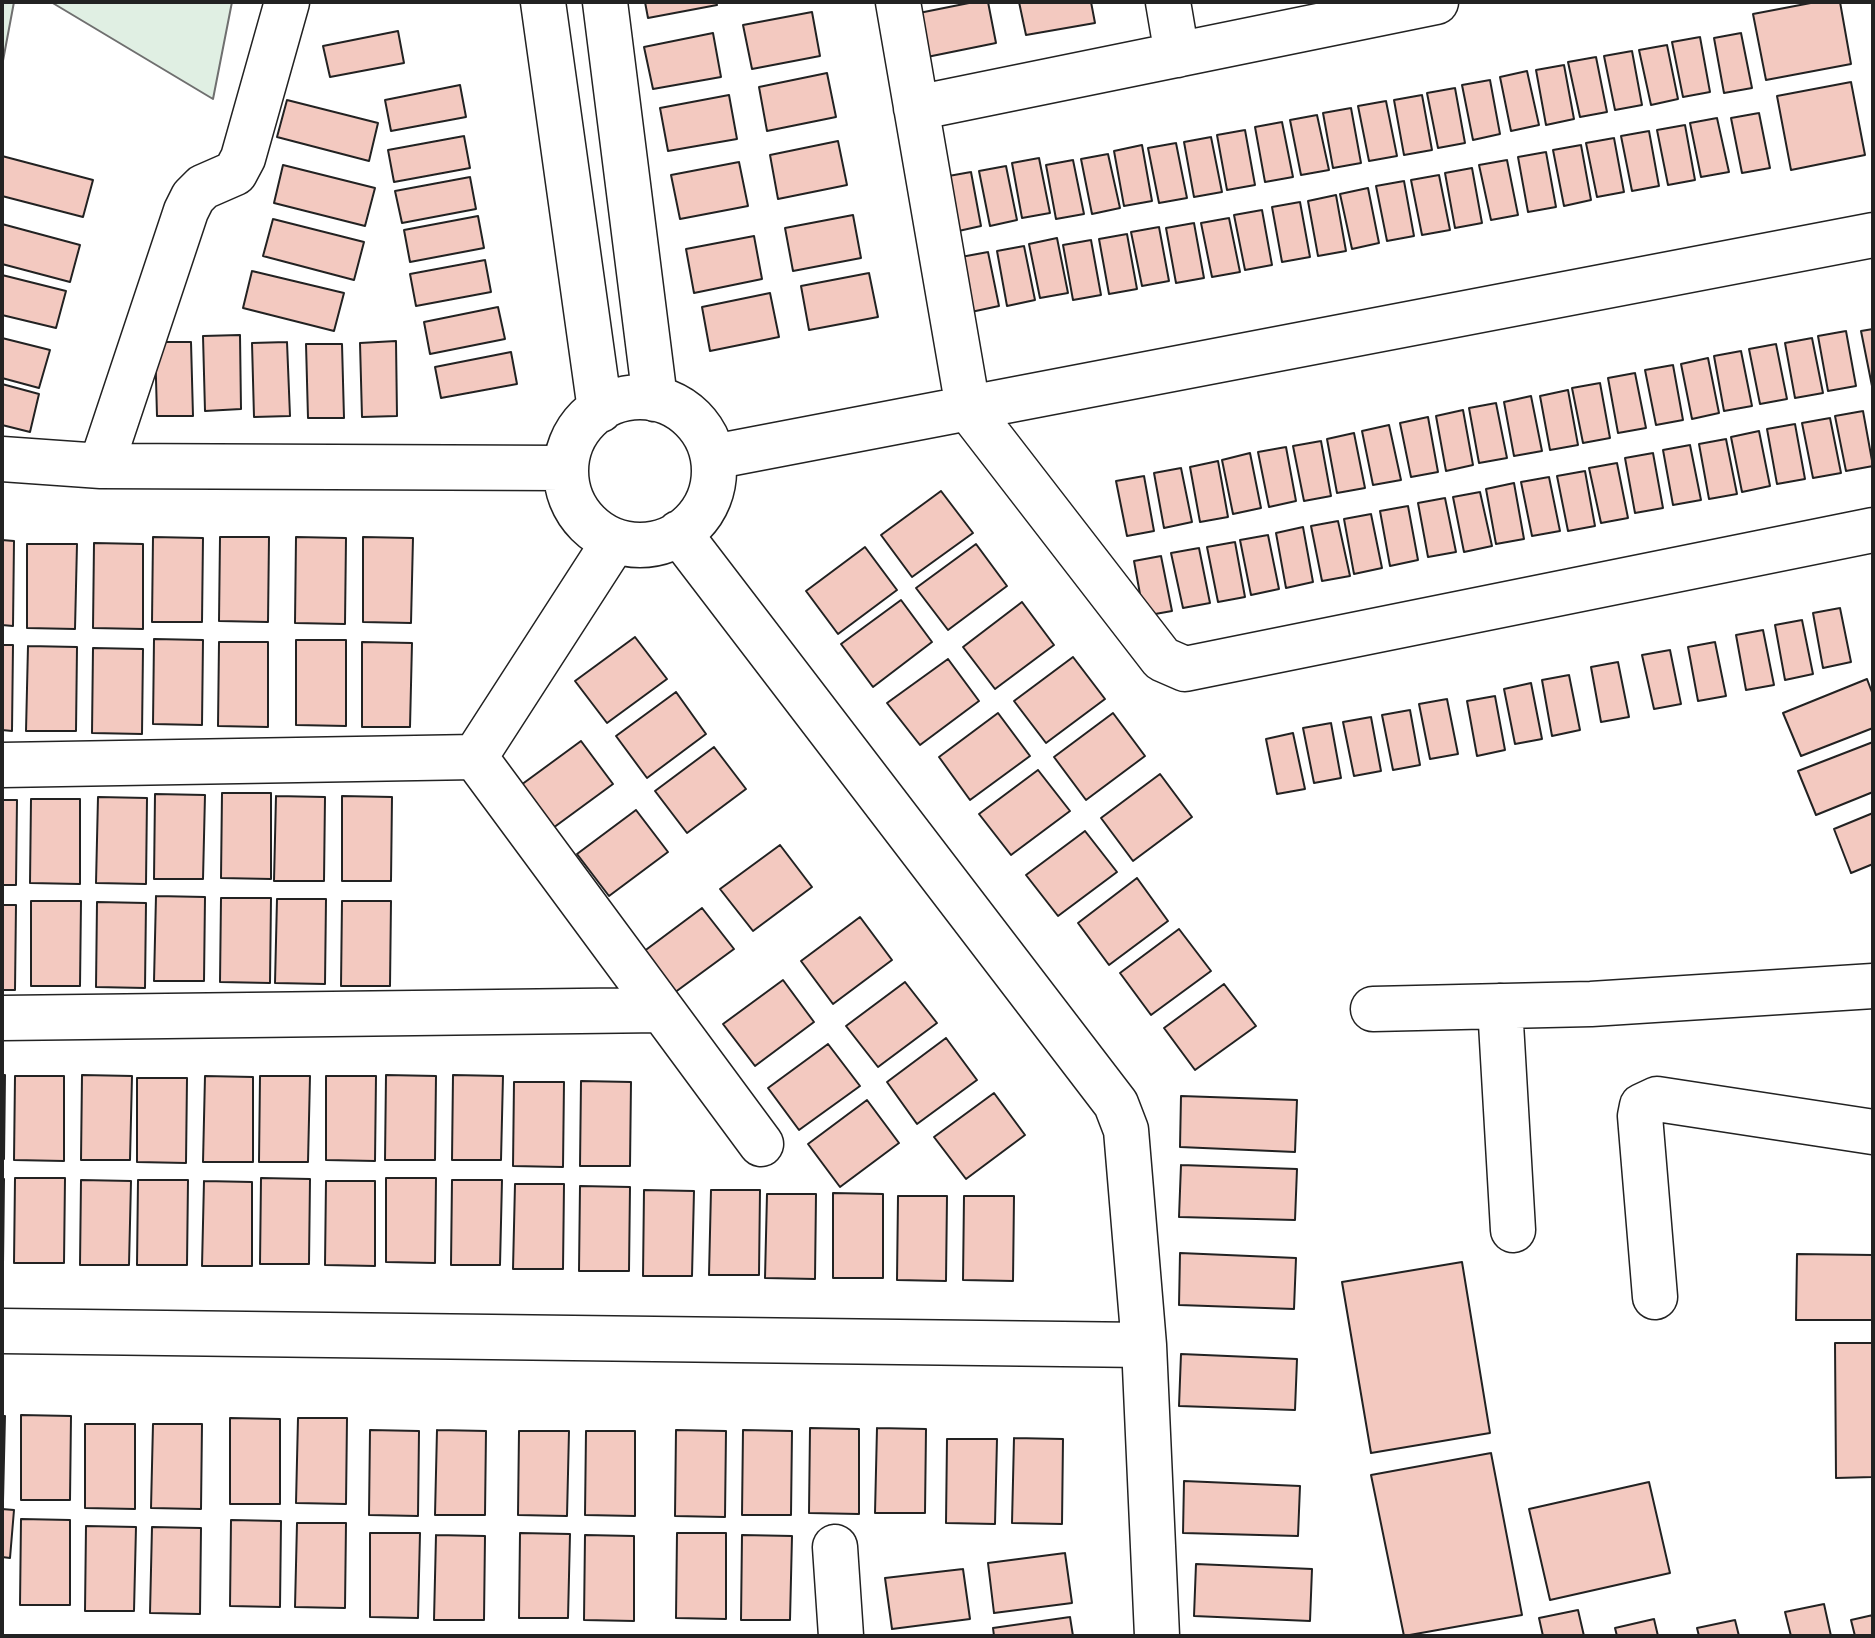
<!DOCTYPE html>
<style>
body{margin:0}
#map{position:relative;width:1875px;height:1638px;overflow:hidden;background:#fff;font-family:Karla,sans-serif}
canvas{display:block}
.frame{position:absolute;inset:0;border:4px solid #222;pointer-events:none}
</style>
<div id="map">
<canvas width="1875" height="1638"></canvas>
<div class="frame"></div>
</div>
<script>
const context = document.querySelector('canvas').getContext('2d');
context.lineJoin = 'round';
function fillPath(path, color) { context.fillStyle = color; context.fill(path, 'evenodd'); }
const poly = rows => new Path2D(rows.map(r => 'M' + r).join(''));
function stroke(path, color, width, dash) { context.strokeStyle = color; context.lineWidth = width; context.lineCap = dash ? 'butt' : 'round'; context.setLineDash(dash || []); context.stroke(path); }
const green = poly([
 [2,2,14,2,2,66,2,2],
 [51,2,232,2,213,99,51,2]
]);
fillPath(green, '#e0efe3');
stroke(green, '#6f6f6f', 2);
const building = poly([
 [645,2,716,2,717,5,648,18,645,2],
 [974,2,988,2,996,43,927,57,919,13,974,2],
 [1019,2,1091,2,1095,23,1026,35,1019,2],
 [1816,2,1840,2,1851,64,1766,80,1753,14,1816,2],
 [812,12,820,56,752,69,743,25,812,12],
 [398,31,404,63,330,77,323,46,398,31],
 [713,33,721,77,653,89,644,47,713,33],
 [1741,33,1752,88,1724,93,1714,38,1741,33],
 [1700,37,1710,92,1683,97,1672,42,1700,37],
 [1667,45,1678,99,1651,105,1639,50,1667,45],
 [1632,51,1642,105,1615,110,1604,56,1632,51],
 [1596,57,1607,112,1580,117,1568,62,1596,57],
 [1564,65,1574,119,1546,125,1536,70,1564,65],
 [1527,71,1539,125,1511,131,1500,77,1527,71],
 [827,73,836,117,767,131,759,87,827,73],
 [1490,80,1500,134,1473,140,1462,85,1490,80],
 [1851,82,1865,155,1791,170,1777,96,1851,82],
 [460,85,466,117,391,131,385,100,460,85],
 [1455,88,1465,143,1438,148,1427,93,1455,88],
 [729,95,737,139,668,151,660,108,729,95],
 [1422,95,1432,150,1404,155,1394,100,1422,95],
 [287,100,378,123,369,161,277,137,287,100],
 [1386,101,1397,156,1369,161,1358,106,1386,101],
 [1351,108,1361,163,1333,168,1323,113,1351,108],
 [1759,113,1770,168,1742,173,1731,118,1759,113],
 [1317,115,1329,170,1301,175,1290,120,1317,115],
 [1717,118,1729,172,1701,177,1690,123,1717,118],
 [1282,122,1293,177,1265,182,1255,127,1282,122],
 [1685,125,1695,180,1668,185,1657,130,1685,125],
 [1245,130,1255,185,1227,190,1217,135,1245,130],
 [1649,131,1659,186,1632,191,1621,136,1649,131],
 [464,136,470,168,394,182,388,150,464,136],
 [1211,137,1222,192,1194,197,1184,142,1211,137],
 [1614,138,1624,192,1597,197,1586,143,1614,138],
 [838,141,847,185,778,199,770,155,838,141],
 [1176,143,1187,198,1159,203,1148,148,1176,143],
 [1142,145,1152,201,1124,206,1114,151,1142,145],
 [1581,145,1591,200,1564,206,1553,150,1581,145],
 [1546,152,1556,207,1528,212,1518,157,1546,152],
 [1108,154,1120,208,1092,214,1081,159,1108,154],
 [2,156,93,180,83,217,2,196,2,156],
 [1039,158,1050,213,1022,218,1012,163,1039,158],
 [1073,160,1084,214,1056,219,1046,165,1073,160],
 [1507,160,1518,215,1491,220,1479,165,1507,160],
 [739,162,748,206,680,219,671,175,739,162],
 [283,165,375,188,365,226,274,203,283,165],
 [1006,166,1017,220,990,226,979,171,1006,166],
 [1472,168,1482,223,1455,228,1445,173,1472,168],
 [971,172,981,226,954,232,943,177,971,172],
 [1439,175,1450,230,1422,235,1411,180,1439,175],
 [470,177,476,209,402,223,395,191,470,177],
 [1404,181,1414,236,1387,241,1376,186,1404,181],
 [1368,188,1379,243,1352,249,1340,194,1368,188],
 [1336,195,1346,251,1318,256,1308,201,1336,195],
 [1300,202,1310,257,1282,262,1272,207,1300,202],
 [1262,210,1272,265,1245,270,1234,215,1262,210],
 [853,215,861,258,793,271,785,228,853,215],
 [478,216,484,248,410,262,404,230,478,216],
 [1229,218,1240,272,1212,277,1201,223,1229,218],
 [273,219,364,242,354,280,263,256,273,219],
 [1194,223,1204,278,1176,283,1166,228,1194,223],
 [2,224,80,245,70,282,2,264,2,224],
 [1159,227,1169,281,1142,286,1131,232,1159,227],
 [1127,234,1137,289,1109,294,1099,239,1127,234],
 [754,236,762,279,694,293,686,249,754,236],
 [1057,238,1068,293,1040,298,1029,244,1057,238],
 [1091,240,1101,295,1073,300,1063,245,1091,240],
 [1024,246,1035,300,1007,306,997,251,1024,246],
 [988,252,999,306,971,312,961,257,988,252],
 [485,260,491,292,416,306,410,274,485,260],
 [252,271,344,293,334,331,243,308,252,271],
 [869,273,878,317,809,330,801,286,869,273],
 [2,275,66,291,56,328,2,315,2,275],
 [770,293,779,337,710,351,702,307,770,293],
 [498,307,505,339,430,354,424,322,498,307],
 [1873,329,1873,386,1872,386,1861,331,1873,329],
 [1846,331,1856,386,1828,391,1818,336,1846,331],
 [240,335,241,409,205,411,203,336,240,335],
 [2,338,50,350,39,388,2,378,2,338],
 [1812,338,1823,393,1795,398,1785,343,1812,338],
 [396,341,397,416,362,417,360,343,396,341],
 [155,342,191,342,193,416,157,416,155,342],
 [287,342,290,416,254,417,252,343,287,342],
 [306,344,342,344,344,418,308,418,306,344],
 [1776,344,1787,399,1760,404,1749,349,1776,344],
 [1741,351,1752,406,1724,411,1714,356,1741,351],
 [511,352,517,384,441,398,435,367,511,352],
 [1708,358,1719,413,1692,419,1681,364,1708,358],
 [1673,365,1683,420,1656,425,1645,370,1673,365],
 [1635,373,1646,428,1618,433,1608,378,1635,373],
 [1600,383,1610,438,1583,443,1572,388,1600,383],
 [2,384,39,394,30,432,2,425,2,384],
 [1568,390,1578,445,1550,450,1540,396,1568,390],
 [1531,396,1542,451,1514,456,1504,402,1531,396],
 [1496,403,1507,458,1479,463,1469,408,1496,403],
 [1463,410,1473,465,1446,471,1436,416,1463,410],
 [1863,411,1873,466,1846,471,1835,416,1863,411],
 [1428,417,1438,472,1411,477,1400,423,1428,417],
 [1830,418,1841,473,1813,478,1802,423,1830,418],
 [1795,424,1805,479,1777,484,1767,429,1795,424],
 [1389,425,1401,480,1373,485,1362,431,1389,425],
 [1759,431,1770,486,1742,492,1731,437,1759,431],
 [1354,433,1365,488,1337,493,1327,439,1354,433],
 [1726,439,1737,494,1709,499,1699,444,1726,439],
 [1321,441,1331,496,1304,501,1293,446,1321,441],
 [1690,445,1701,500,1673,505,1663,450,1690,445],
 [1286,447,1296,501,1269,507,1258,452,1286,447],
 [1250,453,1261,508,1233,514,1222,460,1250,453],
 [1653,453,1663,508,1635,513,1625,458,1653,453],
 [1218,461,1228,517,1200,522,1190,467,1218,461],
 [1617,463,1628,518,1601,523,1589,468,1617,463],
 [1181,468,1192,522,1164,528,1154,473,1181,468],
 [1585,471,1595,526,1568,531,1557,476,1585,471],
 [1144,476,1154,531,1127,536,1116,481,1144,476],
 [1549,477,1560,531,1532,536,1521,482,1549,477],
 [1514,483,1524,539,1496,544,1486,489,1514,483],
 [941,491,973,533,912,577,881,535,941,491],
 [1480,492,1492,546,1464,552,1453,497,1480,492],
 [1445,498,1456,552,1428,557,1418,503,1445,498],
 [1408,506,1418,560,1390,566,1380,511,1408,506],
 [1371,514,1382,568,1354,574,1344,519,1371,514],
 [1338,521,1350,576,1322,581,1311,526,1338,521],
 [1303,527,1313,582,1286,588,1276,533,1303,527],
 [1268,535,1279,589,1251,595,1240,540,1268,535],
 [153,537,203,538,202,622,152,622,153,537],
 [220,537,269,537,268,622,219,621,220,537],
 [296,537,346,538,345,624,295,623,296,537],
 [363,537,413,538,411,623,363,622,363,537],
 [2,540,14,541,13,626,2,625,2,540],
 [1235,542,1245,597,1218,602,1207,547,1235,542],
 [94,543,143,544,143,629,93,628,94,543],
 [27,544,77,544,75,629,27,628,27,544],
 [976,544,1007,586,948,630,916,588,976,544],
 [865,547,897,590,838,634,806,591,865,547],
 [1199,548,1210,603,1183,608,1171,553,1199,548],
 [1161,556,1172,611,1144,616,1134,561,1161,556],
 [901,600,932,642,873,687,841,644,901,600],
 [1022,602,1054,645,995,689,963,647,1022,602],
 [1840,608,1851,662,1823,668,1813,613,1840,608],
 [1802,620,1813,674,1785,680,1775,625,1802,620],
 [1763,630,1774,685,1746,690,1736,635,1763,630],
 [635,637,667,679,607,723,575,681,635,637],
 [154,639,203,640,202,725,153,724,154,639],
 [296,640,346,640,346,726,296,725,296,640],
 [219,642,268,642,268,727,218,726,219,642],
 [362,642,412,643,410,727,362,727,362,642],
 [1715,642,1726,696,1698,701,1688,647,1715,642],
 [2,645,13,645,12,731,2,730,2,645],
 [28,646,77,647,76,731,26,731,28,646],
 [93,648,143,649,142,734,92,733,93,648],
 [1670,650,1681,704,1654,709,1642,655,1670,650],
 [1073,657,1105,699,1046,743,1014,701,1073,657],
 [948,659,979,701,920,745,887,703,948,659],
 [1618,662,1629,717,1601,722,1591,667,1618,662],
 [1569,675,1580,730,1552,736,1542,680,1569,675],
 [1867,679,1873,695,1873,728,1801,756,1783,713,1867,679],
 [1531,683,1542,739,1515,744,1504,689,1531,683],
 [676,692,706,734,647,778,616,736,676,692],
 [1495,696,1505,750,1477,756,1467,701,1495,696],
 [1447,699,1458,754,1430,759,1419,704,1447,699],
 [1410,710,1420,765,1393,770,1382,715,1410,710],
 [998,713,1030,756,970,800,939,757,998,713],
 [1113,713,1145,756,1086,800,1054,757,1113,713],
 [1371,717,1381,771,1354,776,1343,722,1371,717],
 [1331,723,1341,778,1314,783,1303,728,1331,723],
 [1293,733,1305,789,1277,794,1266,739,1293,733],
 [581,741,613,784,553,828,521,785,581,741],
 [1873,742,1873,792,1816,815,1798,771,1873,742],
 [714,747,746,789,687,833,655,791,714,747],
 [1038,770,1070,811,1011,855,979,814,1038,770],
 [1160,774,1192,817,1133,861,1101,818,1160,774],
 [222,793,271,793,271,879,221,878,222,793],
 [155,794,205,795,203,879,154,879,155,794],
 [276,796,325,797,324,881,274,881,276,796],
 [342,796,392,797,391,881,342,881,342,796],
 [98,797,147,798,146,884,96,883,98,797],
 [31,799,80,799,80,884,30,883,31,799],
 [2,800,17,800,16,885,2,885,2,800],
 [636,810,668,852,609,896,577,854,636,810],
 [1873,813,1873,864,1851,873,1834,829,1873,813],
 [1085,831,1117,872,1058,916,1026,875,1085,831],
 [780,845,812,887,753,931,720,889,780,845],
 [1137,878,1168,921,1109,965,1078,923,1137,878],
 [156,896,205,897,204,981,154,981,156,896],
 [221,898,271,898,270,983,220,982,221,898],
 [277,899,326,899,325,984,275,983,277,899],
 [31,901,81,901,80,986,31,986,31,901],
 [342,901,391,901,390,986,341,986,342,901],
 [97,902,146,903,145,988,96,987,97,902],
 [2,905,16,905,15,990,2,990,2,905],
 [702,908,734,949,674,993,643,952,702,908],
 [860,917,892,960,833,1004,801,961,860,917],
 [1179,929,1211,971,1151,1015,1120,973,1179,929],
 [783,980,814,1022,755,1066,723,1024,783,980],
 [905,982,937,1023,878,1067,846,1026,905,982],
 [1224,984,1256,1026,1195,1070,1164,1028,1224,984],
 [946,1038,977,1080,917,1124,887,1082,946,1038],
 [828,1044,860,1086,799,1130,768,1088,828,1044],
 [2,1075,5,1075,4,1159,2,1159,2,1075],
 [82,1075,132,1076,130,1160,81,1160,82,1075],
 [386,1075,436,1076,435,1160,385,1160,386,1075],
 [453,1075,503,1076,501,1160,452,1160,453,1075],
 [15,1076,64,1076,64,1161,14,1160,15,1076],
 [205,1076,253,1077,253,1162,203,1162,205,1076],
 [260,1076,310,1076,308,1162,259,1162,260,1076],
 [326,1076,376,1076,375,1161,326,1160,326,1076],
 [137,1078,187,1078,186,1163,137,1162,137,1078],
 [581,1081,631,1082,630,1166,580,1166,581,1081],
 [514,1082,564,1082,563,1167,513,1166,514,1082],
 [994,1093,1025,1135,966,1179,934,1137,994,1093],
 [1181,1096,1297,1100,1295,1152,1180,1147,1181,1096],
 [867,1100,899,1143,840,1187,808,1144,867,1100],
 [1181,1165,1297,1169,1295,1220,1179,1217,1181,1165],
 [15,1178,65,1178,64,1263,14,1263,15,1178],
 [261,1178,310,1179,309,1264,260,1264,261,1178],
 [386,1178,436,1178,435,1263,386,1262,386,1178],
 [2,1179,4,1179,3,1264,2,1264,2,1179],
 [81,1180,131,1181,129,1265,80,1265,81,1180],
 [138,1180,188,1180,187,1265,137,1265,138,1180],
 [452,1180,502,1180,500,1265,451,1265,452,1180],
 [204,1181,252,1182,252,1266,202,1266,204,1181],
 [326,1181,375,1181,375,1266,325,1265,326,1181],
 [515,1184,564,1184,563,1269,513,1269,515,1184],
 [580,1186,630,1187,629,1271,579,1271,580,1186],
 [644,1190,694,1191,692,1276,643,1276,644,1190],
 [711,1190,760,1190,759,1275,709,1275,711,1190],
 [833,1193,883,1194,883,1278,833,1278,833,1193],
 [767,1194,816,1194,815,1279,765,1278,767,1194],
 [898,1196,947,1196,946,1281,897,1280,898,1196],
 [964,1196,1014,1196,1013,1281,963,1280,964,1196],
 [1180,1253,1296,1258,1294,1309,1179,1305,1180,1253],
 [1797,1254,1873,1255,1873,1320,1796,1320,1797,1254],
 [1462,1262,1490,1433,1371,1453,1342,1282,1462,1262],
 [1835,1343,1873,1343,1873,1477,1836,1478,1835,1343],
 [1181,1354,1297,1359,1295,1410,1179,1406,1181,1354],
 [21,1415,71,1416,70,1500,21,1500,21,1415],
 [2,1416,5,1416,3,1501,2,1501,2,1416],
 [230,1418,280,1419,280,1504,230,1504,230,1418],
 [298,1418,347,1418,346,1504,296,1503,298,1418],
 [85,1424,135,1424,135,1509,85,1508,85,1424],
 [153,1424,202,1424,201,1509,151,1508,153,1424],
 [810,1428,859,1429,859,1514,809,1513,810,1428],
 [877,1428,926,1429,925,1513,875,1513,877,1428],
 [370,1430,419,1431,418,1516,369,1515,370,1430],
 [437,1430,486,1431,485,1515,435,1515,437,1430],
 [676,1430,726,1431,725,1517,675,1516,676,1430],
 [743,1430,792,1431,791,1515,742,1515,743,1430],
 [519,1431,569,1431,567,1516,518,1515,519,1431],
 [586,1431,635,1431,635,1516,585,1515,586,1431],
 [1014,1438,1063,1439,1062,1524,1012,1523,1014,1438],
 [947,1439,997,1439,995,1524,946,1523,947,1439],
 [1491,1453,1522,1615,1404,1636,1371,1475,1491,1453],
 [1184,1481,1300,1486,1298,1536,1183,1533,1184,1481],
 [1649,1482,1670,1573,1550,1600,1529,1509,1649,1482],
 [2,1509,14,1510,10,1558,2,1557,2,1509],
 [21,1519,70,1520,70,1605,20,1605,21,1519],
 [231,1520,281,1521,280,1607,230,1606,231,1520],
 [297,1523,346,1523,345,1608,295,1607,297,1523],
 [86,1526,136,1527,134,1611,85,1611,86,1526],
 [152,1527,201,1528,200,1614,150,1613,152,1527],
 [370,1533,420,1533,418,1618,370,1617,370,1533],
 [520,1533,570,1534,568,1618,519,1618,520,1533],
 [677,1533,726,1533,726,1619,676,1618,677,1533],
 [436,1535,485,1536,484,1620,434,1620,436,1535],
 [585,1535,634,1536,634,1621,584,1620,585,1535],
 [742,1535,792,1536,790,1620,741,1620,742,1535],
 [1065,1553,1072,1603,994,1613,988,1563,1065,1553],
 [1196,1564,1312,1569,1310,1621,1194,1616,1196,1564],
 [963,1569,970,1619,892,1629,885,1578,963,1569],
 [1824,1604,1831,1636,1791,1636,1785,1612,1824,1604],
 [1578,1610,1584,1636,1543,1636,1539,1618,1578,1610],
 [1873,1615,1873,1636,1855,1636,1851,1620,1873,1615],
 [1070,1617,1073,1636,994,1636,993,1628,1070,1617],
 [1654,1619,1658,1636,1617,1636,1615,1628,1654,1619],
 [1735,1620,1739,1636,1699,1636,1697,1628,1735,1620]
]);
fillPath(building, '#f3c9c0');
stroke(building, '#222', 2);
const street = poly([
 [543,2,600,410],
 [605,2,655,399],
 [898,2,968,408,1162,659,1185,669,1873,530],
 [1168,2,1177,55],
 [916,108,1436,2],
 '566 471a74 74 0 1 1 148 0a74 74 0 1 1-148 0Z',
 [713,457,1873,235],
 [2,459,101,466,563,468],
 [101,466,186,211,193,197,203,187,235,173,243,158,287,2],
 [679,533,1116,1104,1126,1130,1144,1345,1157,1636],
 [613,543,475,757,761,1144],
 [2,765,475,757],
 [1500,1006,1513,1230],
 [1373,1009,1591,1004,1873,986],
 [2,1018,662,1010],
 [1655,1297,1640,1116,1642,1106,1657,1099,1873,1132],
 [2,1331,1144,1345],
 [835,1547,841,1636]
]);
stroke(street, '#222', 47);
stroke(street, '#fff', 44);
</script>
